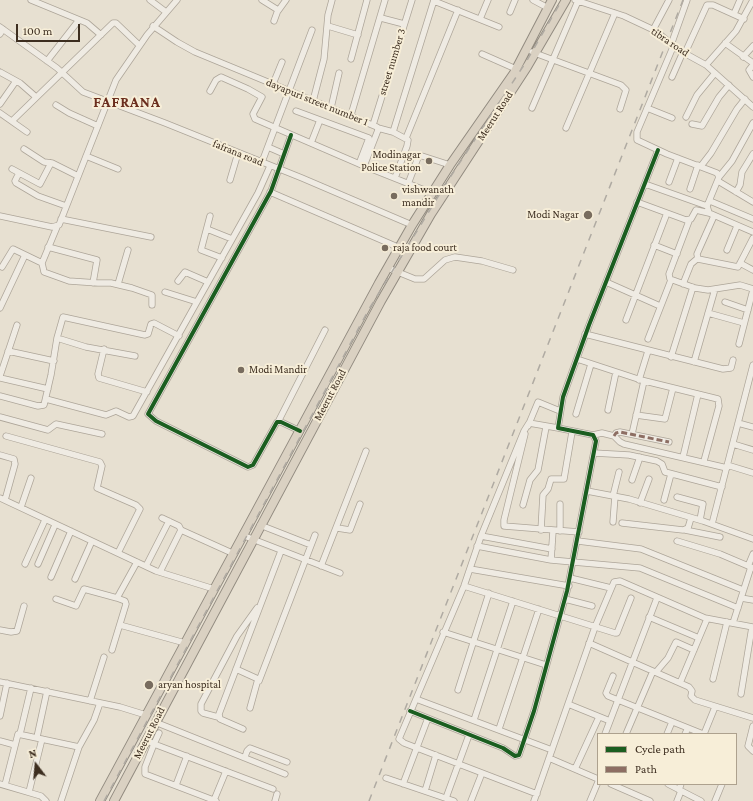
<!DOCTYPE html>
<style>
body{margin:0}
#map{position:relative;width:753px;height:801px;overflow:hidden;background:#e7e0d1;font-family:"Crimson Pro",serif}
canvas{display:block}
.legend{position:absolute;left:597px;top:733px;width:140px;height:52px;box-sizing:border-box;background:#f7eed8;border:1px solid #ada18e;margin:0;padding:5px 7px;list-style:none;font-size:12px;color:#3d2e20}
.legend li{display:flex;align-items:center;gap:8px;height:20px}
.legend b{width:20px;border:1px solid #ada18e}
.north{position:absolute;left:16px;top:745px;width:40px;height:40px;-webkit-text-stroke:3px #f7eed8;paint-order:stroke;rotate:344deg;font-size:11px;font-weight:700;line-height:16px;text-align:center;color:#3d2e20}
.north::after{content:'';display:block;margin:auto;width:14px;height:18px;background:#3d2e20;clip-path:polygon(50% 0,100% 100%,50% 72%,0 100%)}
.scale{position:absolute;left:16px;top:24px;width:64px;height:18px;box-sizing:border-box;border:2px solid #3d2e20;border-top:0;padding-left:5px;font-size:12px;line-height:14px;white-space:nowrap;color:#3d2e20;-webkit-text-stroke:3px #f7eed8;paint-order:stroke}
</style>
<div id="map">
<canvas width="753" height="801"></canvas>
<ul class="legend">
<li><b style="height:5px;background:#1b5e20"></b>Cycle path</li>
<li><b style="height:5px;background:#8d6e63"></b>Path</li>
</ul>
<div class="north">N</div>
<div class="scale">100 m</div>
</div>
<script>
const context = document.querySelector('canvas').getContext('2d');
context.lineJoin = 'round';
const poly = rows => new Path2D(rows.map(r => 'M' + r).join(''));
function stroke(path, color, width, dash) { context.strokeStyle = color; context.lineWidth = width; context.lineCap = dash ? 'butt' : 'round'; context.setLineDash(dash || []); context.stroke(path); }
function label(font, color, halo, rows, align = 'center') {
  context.font = font + ' "Crimson Pro",serif'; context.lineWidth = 4; context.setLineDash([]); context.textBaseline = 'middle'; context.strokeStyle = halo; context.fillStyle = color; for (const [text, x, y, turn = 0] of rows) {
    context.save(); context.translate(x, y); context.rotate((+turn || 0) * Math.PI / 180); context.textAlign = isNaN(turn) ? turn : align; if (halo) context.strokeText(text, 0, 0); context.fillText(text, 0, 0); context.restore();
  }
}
const minor = poly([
 [31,0,87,23,101,35],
 [150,0,166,12],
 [262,0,278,10,274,21],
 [533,0,548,8],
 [575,0,624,16,656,31,677,49,706,65,753,107],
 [434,1,499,27],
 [278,11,286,0],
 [510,12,515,0],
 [734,14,740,0],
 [381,18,404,24],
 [480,19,488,0],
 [153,26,177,42,195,52,377,127,378,130,364,166,432,193],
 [328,26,358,35],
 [0,27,57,68,83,92,165,123,302,178,412,225],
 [653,30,669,0],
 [0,34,3,29],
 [725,43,753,63],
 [671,45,687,0],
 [673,47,637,132,637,140,667,154,717,173,719,177,707,206,709,213,753,232],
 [532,52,621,85,626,90,620,109],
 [685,53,707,5,713,5,744,19],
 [482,54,516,69],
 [743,57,753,46],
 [351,59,367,0],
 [47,61,79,20],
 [706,65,736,31,753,0],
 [753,65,749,70,753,77],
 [0,72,20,83,36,97],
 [672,77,683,52],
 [273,84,282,62],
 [210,91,216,80,221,77,248,89,262,97,253,114,255,119,364,166],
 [313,101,324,59,328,15,332,0],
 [0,104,16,81],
 [56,105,69,113,98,126],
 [331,108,339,73],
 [532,108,578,1],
 [647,108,672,118],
 [296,111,369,138,359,164],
 [0,113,27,132],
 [351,115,385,0],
 [686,117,697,95,715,73],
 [12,121,113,23,116,23,139,45],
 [692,124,702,126,719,97,729,85],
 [373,125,412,0],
 [378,128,393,132,408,140,407,146,395,178],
 [566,128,615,13],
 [393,132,434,0],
 [291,135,271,191,148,414,156,421,248,467,253,465,277,422,281,422,300,431],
 [406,138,458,10],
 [311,143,320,120],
 [268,147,284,154],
 [24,149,44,162,52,163,78,176],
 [86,156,118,169],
 [262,162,312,30],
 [701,166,711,153,737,109,745,99],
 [12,169,40,184,51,163],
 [19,173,15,181,16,183,38,196,66,206],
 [719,177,732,161,753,123],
 [230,180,238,153],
 [718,181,753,202],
 [669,182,678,158],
 [408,184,419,155,450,165],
 [645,184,707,206],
 [690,189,698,165],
 [270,192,400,248],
 [736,192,740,185,742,172,753,154],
 [710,201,753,219],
 [637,202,686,220,691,219,696,210,709,213],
 [0,216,52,227,59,225,116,80,147,35,177,0],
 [210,216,201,250,222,258],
 [714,216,697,254,698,259,738,267,753,238],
 [61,219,151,237],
 [689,221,669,274,670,279,695,288,708,290,740,285,753,289],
 [57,227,42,263,44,272,69,281,98,283,111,283,132,288,152,295,152,305],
 [207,229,232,239],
 [654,245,677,254],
 [48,247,97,260,93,283],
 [727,250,737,226],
 [740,263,753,270],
 [2,267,13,249,42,263],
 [388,268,415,279,424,279,445,260,455,257,482,261,513,270],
 [178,281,185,272,208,282],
 [606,282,660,306],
 [118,284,128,250],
 [683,284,691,264,698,258],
 [165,292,197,302],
 [725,302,748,310],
 [0,308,25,255],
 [708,313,744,323],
 [626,320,667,213],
 [585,334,723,369,731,368,733,360],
 [57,338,86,347,135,356],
 [648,339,671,280],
 [739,344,753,290],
 [104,349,98,374,99,378,147,392],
 [8,351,54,361],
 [671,357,693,287],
 [577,359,641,380,718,399,719,406,704,461],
 [694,362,715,289],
 [0,376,17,325],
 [0,378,48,389],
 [639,380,648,351],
 [0,396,38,406,44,405,51,375,57,338,63,317,145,335,148,334,151,324,154,323,179,336],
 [46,399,106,415,116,411,129,417,133,416,258,193,270,166],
 [608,410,616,372],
 [576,414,591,364],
 [636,415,665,419,673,388],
 [0,417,48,430,56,424,102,434],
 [278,422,325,330],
 [738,423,753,427],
 [528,426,538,402,560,411],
 [525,434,504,520,504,526,579,532],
 [632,434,644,381],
 [593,435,602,433,614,436,620,442,624,444,727,468],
 [6,436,100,462,102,466,97,488,136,505,140,509,118,553],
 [614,436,616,433,620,432,669,442],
 [733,444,753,450],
 [594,453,629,455,657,461,662,464,665,472,722,487],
 [0,455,14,459,15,464,5,500],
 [683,457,698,394],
 [727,465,753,473],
 [632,480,640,457],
 [587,491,629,499,703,521,753,539],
 [613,496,619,472],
 [677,497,703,504,700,520],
 [0,498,156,571,214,589],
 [664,500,671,474],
 [640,503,649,479],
 [560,504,560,531],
 [523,505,530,480,538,470,546,427],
 [21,507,31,478],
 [613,522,615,496],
 [622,523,683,530,688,528,691,518],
 [712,524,753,365],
 [260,525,311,545],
 [337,528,350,530,360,504],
 [181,530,232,553],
 [541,530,543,495,548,489,551,479,564,479,572,432],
 [685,530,720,537],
 [242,535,340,573],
 [481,536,552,549],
 [578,541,641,549,743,590],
 [677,541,720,554,753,568],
 [477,546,551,560,640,568,738,608],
 [551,560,553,531],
 [25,564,45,520],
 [38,564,55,525],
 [146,566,169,521],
 [321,566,366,451],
 [748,566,753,554],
 [470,569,569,586],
 [160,572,181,530,179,526,162,518],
 [51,577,71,531],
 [570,578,611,588],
 [75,579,92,541],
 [464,586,615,633,617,633,631,598],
 [741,598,753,600],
 [56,599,76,606,84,589,117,598,137,562],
 [565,599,592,606],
 [649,617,699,638],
 [733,623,751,567],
 [120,625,185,643],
 [0,630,11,632,17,631,24,606],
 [443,632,546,665],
 [589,643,689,687,692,691,691,696,695,700,753,718],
 [112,650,126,604,125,601,117,598],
 [236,669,258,679,250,708],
 [656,672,668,658,676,642,694,650],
 [613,676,606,693,608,696,703,734],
 [713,679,727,622],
 [259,681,315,535],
 [0,682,120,707,146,715],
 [680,683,707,619],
 [458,690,489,593],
 [741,694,752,627],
 [416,699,552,750],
 [90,701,104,657],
 [568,704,610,721],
 [410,711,503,748,515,756,519,755,534,711,567,591,596,441,593,435,558,428,563,397,589,325,658,150],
 [0,716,7,683],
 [218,717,203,713,201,711,201,704,237,636,257,608],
 [474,720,513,601],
 [155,722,285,774],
 [753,726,748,746,753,751],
 [243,729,220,719,219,714,281,551],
 [499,729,539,609],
 [159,733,154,744,273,789],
 [20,734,31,688],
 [605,734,657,598],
 [626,734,653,671],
 [667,734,672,722],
 [685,734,688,728],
 [704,734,715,707],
 [37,737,47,691],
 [146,740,154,744,145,767,145,774,216,801],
 [0,741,15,745],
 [245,757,247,751,250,748,287,762],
 [549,758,598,779],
 [575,769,599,717],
 [386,778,454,801],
 [0,784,41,796,46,801],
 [403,784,428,718],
 [611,784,650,801],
 [668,784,701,801],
 [5,785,18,734,79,747,94,720,100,703],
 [176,785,187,756],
 [679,790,681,784],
 [425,791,436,755],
 [29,792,42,739],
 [537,794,404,743,399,739,464,586,481,536,524,431,529,423,558,428],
 [446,798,469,735],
 [214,800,226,771],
 [61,801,79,747],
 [275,801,277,794],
 [471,801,482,773],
 [534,801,595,627,614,582,620,581,705,618,753,627],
 [590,801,598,782],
 [677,801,681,791],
 [715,801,722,784]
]);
const highway = poly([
 [100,801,379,283,412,225,450,165,514,73,552,0],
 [114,801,381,301,431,214,527,67,566,0]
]);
stroke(minor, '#ada599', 7);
stroke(highway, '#928b80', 10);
stroke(minor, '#efebe3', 5.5);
stroke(highway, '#dad1c2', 8);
stroke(poly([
 [104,801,369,309,449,179,526,62,562,0],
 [369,801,683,0]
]), '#afaaa2', 1.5, [7, 7]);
stroke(poly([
 [614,436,616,433,620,432,669,442]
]), '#8d6e63', 3, [6, 3]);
stroke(poly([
 [291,135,271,191,148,414,156,421,248,467,253,465,277,422,281,422,300,431],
 [410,711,503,748,515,756,519,755,534,711,567,591,596,441,593,435,558,428,563,397,589,325,658,150]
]), '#1b5e20', 4);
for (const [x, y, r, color] of [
 [429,161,4,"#786c5e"],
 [394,196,4,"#786c5e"],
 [588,215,5,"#786c5e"],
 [385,248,4,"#786c5e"],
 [241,370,4,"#786c5e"],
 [149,685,5,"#786c5e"]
]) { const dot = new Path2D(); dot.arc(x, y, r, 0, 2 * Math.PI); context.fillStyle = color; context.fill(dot); stroke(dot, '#f7eed8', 1.5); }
label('11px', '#3d2e20', '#f7eed8', [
 ["tibra road",670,42,34],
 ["street number 3",392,62,-73],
 ["dayapuri street number 1",317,102,22],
 ["Meerut Road",495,116,-57],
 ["fafrana road",238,153,22],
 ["Meerut Road",330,395,-62],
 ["Meerut Road",149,733,-63]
]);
label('11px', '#3d2e20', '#f7eed8', [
 ["Modinagar",421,155,"right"],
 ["Police Station",421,168,"right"],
 ["vishwanath",402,190],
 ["mandir",402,203],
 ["Modi Nagar",579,215,"right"],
 ["raja food court",393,248],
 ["Modi Mandir",249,370],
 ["aryan hospital",158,685]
], 'left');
context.letterSpacing = '1px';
label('bold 15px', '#6b2e1e', '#f7eed8', [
 ["FAFRANA",127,102]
]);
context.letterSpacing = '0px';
</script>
